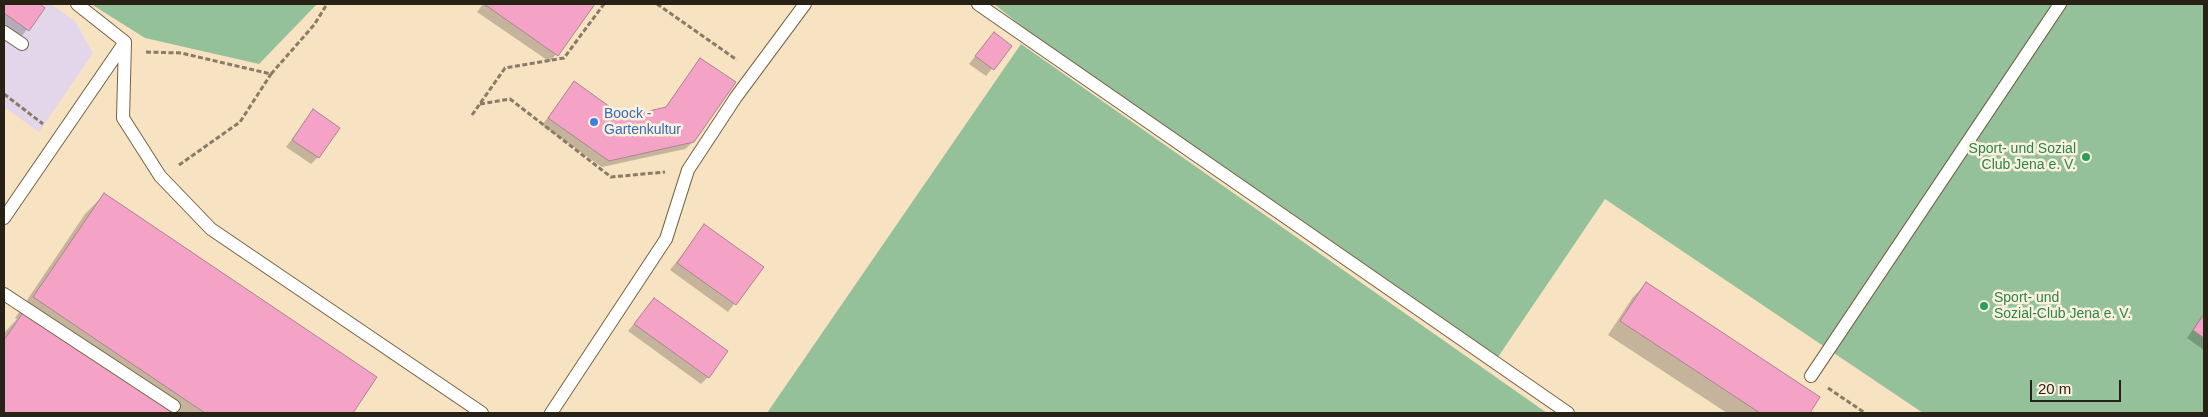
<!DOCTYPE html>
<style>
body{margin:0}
#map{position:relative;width:2208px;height:417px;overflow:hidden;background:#f7e2c2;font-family:Helvetica,sans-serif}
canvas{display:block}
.frame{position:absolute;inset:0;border:5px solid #282115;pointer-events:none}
.scale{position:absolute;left:2030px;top:380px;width:91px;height:22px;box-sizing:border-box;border:2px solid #282115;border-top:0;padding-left:6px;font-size:15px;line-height:18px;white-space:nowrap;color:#282115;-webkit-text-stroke:4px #fdf1dd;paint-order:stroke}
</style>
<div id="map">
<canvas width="2208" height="417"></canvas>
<div class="frame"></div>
<div class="scale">20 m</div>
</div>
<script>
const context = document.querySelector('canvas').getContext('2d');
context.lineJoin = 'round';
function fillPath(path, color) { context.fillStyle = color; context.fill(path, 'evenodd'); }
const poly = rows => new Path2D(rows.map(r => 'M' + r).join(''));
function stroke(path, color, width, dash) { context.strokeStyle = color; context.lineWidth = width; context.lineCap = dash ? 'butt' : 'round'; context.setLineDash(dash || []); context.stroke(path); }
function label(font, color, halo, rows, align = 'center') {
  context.font = font + ' Helvetica,sans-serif'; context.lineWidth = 5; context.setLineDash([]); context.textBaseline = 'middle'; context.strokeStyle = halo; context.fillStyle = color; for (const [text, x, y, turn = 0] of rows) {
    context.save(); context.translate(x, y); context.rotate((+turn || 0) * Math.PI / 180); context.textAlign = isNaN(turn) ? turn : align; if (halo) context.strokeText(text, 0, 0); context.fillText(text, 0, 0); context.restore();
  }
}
fillPath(poly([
 [4,4,51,4,75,21,93,53,39,132,4,107]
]), '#e3d6ea');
fillPath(poly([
 [91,4,317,4,259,64,145,38],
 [994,4,2204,4,2204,413,1923,413,1605,199,1496,360,1029,32],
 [1021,44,1547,413,767,413]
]), '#94c09a');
fillPath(poly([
 [4,4,37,4,44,8,21,37,4,25],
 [483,4,593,4,550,62,477,12],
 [987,41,1010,46,986,76,969,64],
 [700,59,693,142,685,149,602,167,542,125,574,83,623,118,664,109],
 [313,111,318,157,311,164,286,147],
 [105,194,376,378,352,413,4,413,4,333,17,319,15,318,85,214],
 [705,226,762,267,728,312,670,270],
 [1646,284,1819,397,1808,413,1727,413,1608,335,1633,297],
 [654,299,708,377,701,384,628,331],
 [2204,313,2204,350,2187,338]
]), '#0003');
const building = poly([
 [4,4,40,4,45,8,29,31,4,13,4,4],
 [484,4,595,4,558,56,484,4],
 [994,32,1012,46,994,70,975,56,994,32],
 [700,58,736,82,694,142,609,161,548,118,574,81,624,117,666,107,700,58],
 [313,109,340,128,319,158,292,140,313,109],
 [104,193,377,377,353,413,205,413,33,297,104,193],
 [704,224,764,267,736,305,677,263,704,224],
 [1646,282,1820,397,1810,413,1760,413,1620,321,1646,282],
 [654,298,728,351,709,378,634,324,654,298],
 [24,311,174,413,4,413,4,340,24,311],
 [2204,314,2204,338,2193,330,2204,314]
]);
fillPath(building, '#f4a2c5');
stroke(building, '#a88492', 1);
const lane = poly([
 [77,4,125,42],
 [978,4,1568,413],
 [4,32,22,44],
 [125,42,123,118,160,176,211,229,482,413],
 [4,218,125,42],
 [4,294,174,406],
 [1811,376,2060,4],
 [551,413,666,239,688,170,736,97,805,4]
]);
stroke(lane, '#756346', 14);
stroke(poly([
 [657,4,737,60],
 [146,52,181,53,271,74,314,25,327,4],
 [4,94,43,124],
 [480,104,510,99,611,177,665,172],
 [472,115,505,68,564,58,604,4],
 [179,165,240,122,271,74],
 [1828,388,1865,413]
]), '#897b66', 3, [5, 2.5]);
stroke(lane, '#fff', 12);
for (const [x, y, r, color] of [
 [594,122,5,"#3f7fe0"],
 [2086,157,5,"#2e9e5b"],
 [1984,306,5,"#2e9e5b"]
]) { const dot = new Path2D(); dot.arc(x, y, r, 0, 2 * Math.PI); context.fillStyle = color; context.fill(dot); stroke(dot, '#fdf1dd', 2); }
label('14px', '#366cbe', '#fdf1dd', [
 ["Boock -",604,114],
 ["Gartenkultur",604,130]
], 'left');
label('14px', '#27864d', '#fdf1dd', [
 ["Sport- und Sozial",2076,149],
 ["Club Jena e. V.",2076,165],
 ["Sport- und",1994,298,"left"],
 ["Sozial-Club Jena e. V.",1994,314,"left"]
], 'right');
</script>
